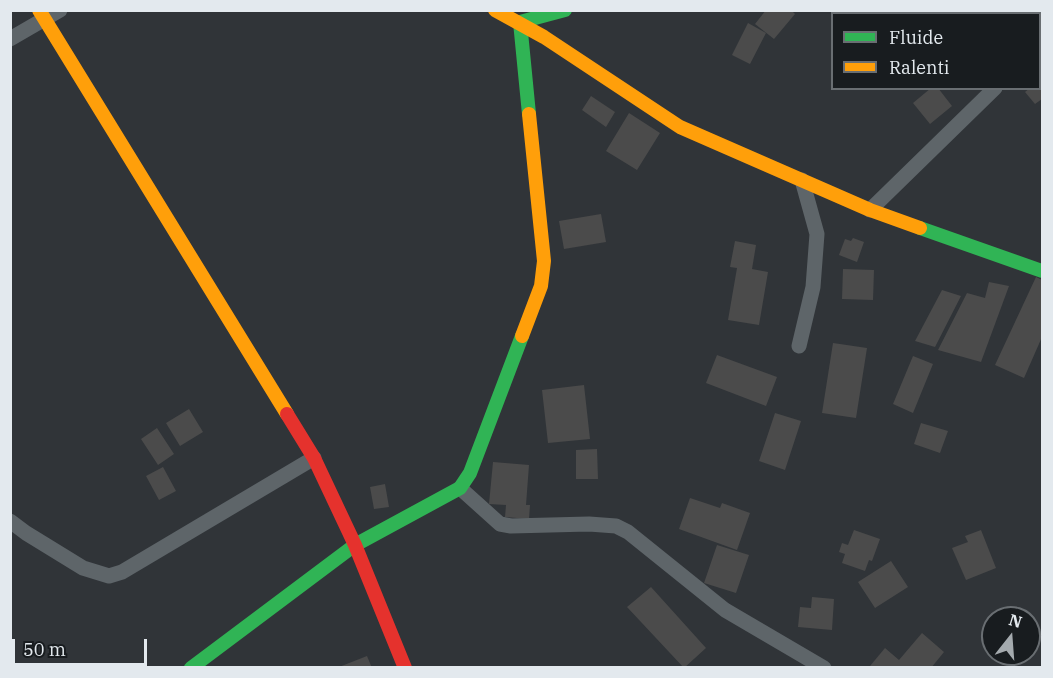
<!DOCTYPE html>
<style>
body{margin:0}
#map{position:relative;width:1053px;height:678px;overflow:hidden;background:#303438;font-family:"IBM Plex Serif",serif}
canvas{display:block}
.frame{position:absolute;inset:0;border:12px solid #e3e9ee;pointer-events:none}
.legend{position:absolute;left:831px;top:12px;width:210px;height:78px;box-sizing:border-box;background:#181c1f;border:2px solid #696e72;margin:0;padding:8px 10px;list-style:none;font-size:18px;color:#e3e9ee}
.legend li{display:flex;align-items:center;gap:12px;height:30px}
.legend b{width:30px;border:2px solid #696e72}
.north{position:absolute;left:981px;top:606px;width:60px;height:60px;box-sizing:border-box;background:#181c1f;border:2px solid #696e72;border-radius:50%;rotate:17deg;font-size:16px;font-weight:700;line-height:24px;text-align:center;color:#e3e9ee}
.north::after{content:'';display:block;margin:auto;width:21px;height:27px;background:#a4aaae;clip-path:polygon(50% 0,100% 100%,50% 72%,0 100%)}
.scale{position:absolute;left:12px;top:639px;width:135px;height:27px;box-sizing:border-box;border:3px solid #e3e9ee;border-top:0;padding-left:8px;font-size:18px;line-height:21px;white-space:nowrap;color:#e3e9ee;-webkit-text-stroke:4px #181c1f;paint-order:stroke}
</style>
<div id="map">
<canvas width="1053" height="678"></canvas>
<div class="frame"></div>
<ul class="legend">
<li><b style="height:8px;background:#30b455"></b>Fluide</li>
<li><b style="height:8px;background:#ff9f0a"></b>Ralenti</li>
</ul>
<div class="north">N</div>
<div class="scale">50 m</div>
</div>
<script>
const context = document.querySelector('canvas').getContext('2d');
context.lineJoin = 'round';
function fillPath(path, color) { context.fillStyle = color; context.fill(path, 'evenodd'); }
const poly = rows => new Path2D(rows.map(r => 'M' + r).join(''));
function stroke(path, color, width, dash) { context.strokeStyle = color; context.lineWidth = width; context.lineCap = dash ? 'butt' : 'round'; context.setLineDash(dash || []); context.stroke(path); }
fillPath(poly([
 [766,10,791,10,795,14,774,39,755,24],
 [748,23,766,33,750,64,732,55],
 [1042,79,1042,99,1035,104,1025,92,1030,88,1040,88,1040,81],
 [931,88,938,88,952,106,930,124,913,103],
 [591,96,615,112,606,127,582,110],
 [629,113,660,133,637,170,606,151],
 [601,214,606,242,564,249,559,221],
 [853,238,864,242,857,262,839,255,845,239,851,241],
 [735,241,756,245,752,269,768,272,759,325,728,320,737,268,730,267],
 [843,269,874,270,873,300,842,299],
 [1036,277,1042,280,1042,337,1024,378,995,365],
 [989,282,1009,286,981,362,938,350,967,293,985,298],
 [942,290,961,296,935,347,915,341],
 [833,343,867,348,856,418,822,413],
 [717,355,777,377,766,406,706,383],
 [913,356,933,364,913,413,893,404],
 [584,385,590,439,548,443,542,390],
 [189,409,203,432,180,446,166,423],
 [775,413,801,421,785,470,759,461],
 [921,423,948,431,940,453,914,444],
 [157,428,174,454,158,465,141,439],
 [597,449,598,479,576,479,576,450],
 [493,462,529,465,526,505,530,505,529,519,505,517,506,505,489,504],
 [163,467,176,491,159,500,146,476],
 [385,484,389,507,374,509,370,487],
 [690,498,720,508,722,503,750,513,737,550,679,529],
 [854,530,880,539,872,561,869,560,865,571,842,563,845,554,839,552,842,543,848,545],
 [981,530,996,568,966,580,952,548,968,542,965,536],
 [717,545,749,555,736,593,704,583],
 [891,561,908,587,875,608,858,582],
 [651,587,706,648,684,668,627,607],
 [812,597,834,599,832,630,798,627,800,607,811,608],
 [922,633,944,652,931,668,870,666,885,648,899,660],
 [367,656,372,668,339,668,339,667]
]), '#4b4b4b');
stroke(poly([
 [1008,10,1009,14],
 [10,39,60,10],
 [870,210,995,88],
 [799,346,813,287,817,234,802,180],
 [460,488,500,524,511,526,589,524,616,526,628,532,725,610,824,668],
 [10,521,26,533,83,568,109,576,122,572,314,458]
]), '#5e6569', 15);
stroke(poly([
 [529,114,520,22,565,10],
 [920,228,1042,271],
 [191,668,355,545,460,488,470,473,522,336]
]), '#30b455', 14);
stroke(poly([
 [39,10,287,414],
 [495,10,544,37,680,127,870,210,920,228],
 [522,336,541,286,544,261,529,114]
]), '#ff9f0a', 14);
stroke(poly([
 [287,414,314,458,355,545,405,668]
]), '#e5322d', 14);
</script>
